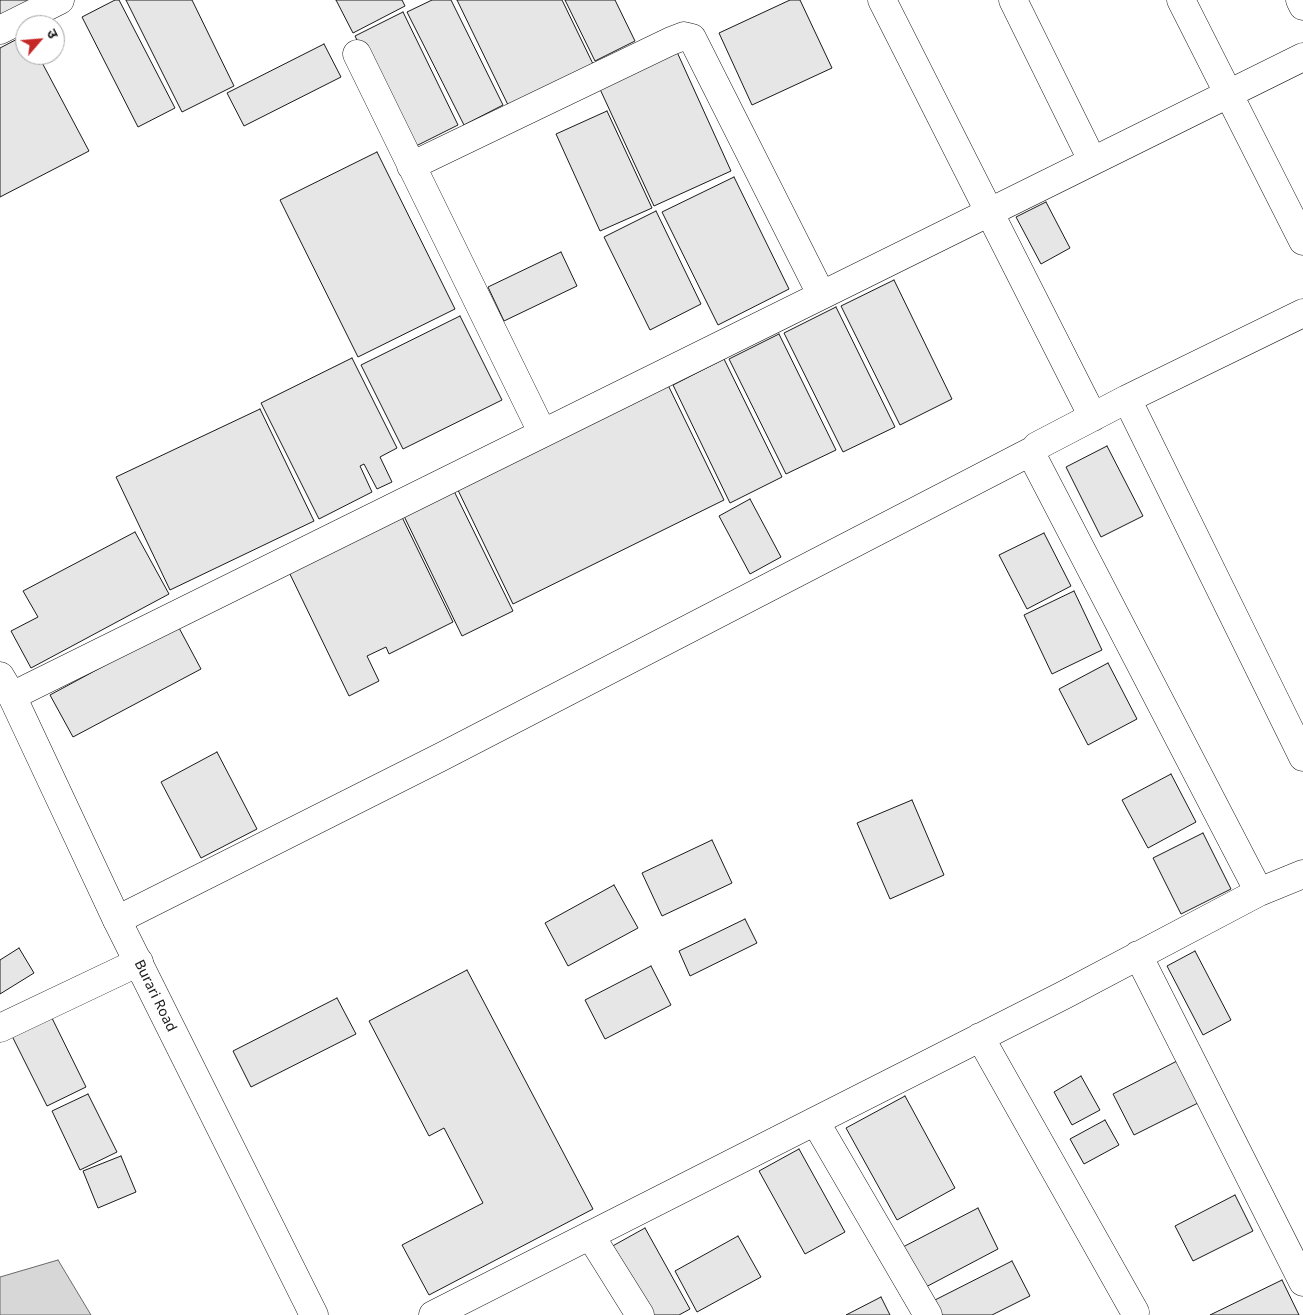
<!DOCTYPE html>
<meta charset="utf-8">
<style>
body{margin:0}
#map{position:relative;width:1303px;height:1315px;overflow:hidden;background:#fff;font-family:"Noto Sans","Noto Sans Devanagari",sans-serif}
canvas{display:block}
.north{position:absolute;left:15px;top:15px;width:50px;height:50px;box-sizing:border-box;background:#fff;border:1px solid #a3a3a3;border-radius:50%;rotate:63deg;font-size:14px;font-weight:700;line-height:20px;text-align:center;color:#1a1a1a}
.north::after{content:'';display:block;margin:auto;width:18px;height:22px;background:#c62828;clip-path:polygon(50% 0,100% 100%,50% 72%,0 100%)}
</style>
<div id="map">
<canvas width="1303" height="1315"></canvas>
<div class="north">उ</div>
</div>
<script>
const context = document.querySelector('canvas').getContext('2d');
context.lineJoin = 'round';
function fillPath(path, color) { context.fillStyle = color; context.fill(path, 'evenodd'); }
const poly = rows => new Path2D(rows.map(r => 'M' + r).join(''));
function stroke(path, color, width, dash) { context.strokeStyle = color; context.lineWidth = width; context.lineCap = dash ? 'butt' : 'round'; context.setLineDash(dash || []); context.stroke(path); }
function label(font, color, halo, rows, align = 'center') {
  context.font = font + ' "Noto Sans",sans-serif'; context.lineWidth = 4; context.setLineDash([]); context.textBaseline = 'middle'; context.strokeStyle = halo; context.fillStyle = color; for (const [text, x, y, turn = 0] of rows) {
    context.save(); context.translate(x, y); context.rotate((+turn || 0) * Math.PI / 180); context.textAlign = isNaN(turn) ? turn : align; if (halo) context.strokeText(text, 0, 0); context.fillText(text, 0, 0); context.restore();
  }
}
const water = poly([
 [58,1260,91,1315,0,1315,0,1277,58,1260]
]);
fillPath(water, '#d7d7d7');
stroke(water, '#6a6a6a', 1);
const building = poly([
 [0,0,31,0,0,20,0,0],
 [115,0,119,0,175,108,138,127,82,17,115,0],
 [126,0,192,0,234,86,182,112,126,0],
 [336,0,402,0,405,6,353,33,336,0],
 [432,0,451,0,503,105,464,125,407,12,432,0],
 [457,0,562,0,594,66,509,107,457,0],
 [565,0,615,0,635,41,595,61,565,0],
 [790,0,800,0,832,68,752,105,719,33,790,0],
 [403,12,458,125,410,149,355,36,403,12],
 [25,35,25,55,38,55,89,151,0,197,0,48,25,35],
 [324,44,341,77,244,126,227,93,324,44],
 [677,52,731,171,654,206,599,87,677,52],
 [607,111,652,208,600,231,556,134,607,111],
 [377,152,455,309,358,357,280,200,377,152],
 [734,177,789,289,718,325,662,212,734,177],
 [1046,202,1070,248,1041,264,1016,217,1046,202],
 [656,211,701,304,650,330,604,237,656,211],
 [561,252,577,286,504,321,488,287,561,252],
 [894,280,952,399,900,425,841,306,894,280],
 [836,307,895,427,843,452,784,333,836,307],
 [460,316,502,400,403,449,361,365,460,316],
 [779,334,836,450,786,474,729,359,779,334],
 [352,358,397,448,380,457,392,482,377,489,364,464,360,466,372,492,319,519,261,403,352,358],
 [724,359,782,477,730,503,673,385,724,359],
 [667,383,724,500,513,604,456,486,667,383],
 [260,409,314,521,170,590,116,477,260,409],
 [1107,446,1143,516,1101,537,1066,467,1107,446],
 [453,489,513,611,462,636,403,514,453,489],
 [750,499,781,557,750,574,719,516,750,499],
 [400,513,453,622,389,654,386,647,367,656,379,681,349,696,287,568,400,513],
 [135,532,169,594,31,668,11,631,38,617,23,591,135,532],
 [1044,533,1071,586,1027,609,999,555,1044,533],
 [1074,591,1102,650,1052,674,1024,615,1074,591],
 [178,626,201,669,73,737,50,695,178,626],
 [1108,663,1137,719,1088,745,1059,689,1108,663],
 [217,752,257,829,201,858,161,782,217,752],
 [1171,774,1196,822,1148,848,1122,800,1171,774],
 [912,800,944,875,890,899,857,823,912,800],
 [1203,833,1231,889,1181,914,1153,858,1203,833],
 [712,840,732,883,662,916,642,873,712,840],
 [614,885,638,928,568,966,545,923,614,885],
 [745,919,757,943,690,976,679,951,745,919],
 [19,948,34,973,0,994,0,960,19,948],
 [1195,951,1231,1020,1203,1035,1167,966,1195,951],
 [651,966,671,1005,605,1039,585,1000,651,966],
 [467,970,593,1209,429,1295,402,1245,483,1203,444,1128,429,1136,369,1021,467,970],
 [337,998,356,1034,251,1087,233,1051,337,998],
 [49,1012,86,1087,47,1106,10,1032,49,1012],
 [1177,1061,1198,1103,1134,1135,1113,1094,1177,1061],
 [1081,1076,1100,1110,1072,1125,1054,1092,1081,1076],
 [88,1094,117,1152,80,1170,52,1111,88,1094],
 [905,1096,955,1188,897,1220,846,1128,905,1096],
 [1105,1120,1119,1145,1084,1164,1070,1139,1105,1120],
 [799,1149,845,1232,805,1254,759,1171,799,1149],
 [121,1156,136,1192,98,1208,83,1171,121,1156],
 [1235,1195,1253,1231,1193,1261,1175,1226,1235,1195],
 [978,1208,998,1249,922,1289,901,1248,978,1208],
 [645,1228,690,1309,679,1315,645,1315,609,1248,645,1228],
 [738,1236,761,1277,697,1312,675,1271,738,1236],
 [1012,1261,1030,1296,992,1315,942,1315,935,1300,1012,1261],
 [1282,1280,1299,1315,1210,1315,1282,1280],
 [881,1297,890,1315,846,1315,881,1297]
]);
fillPath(building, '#e6e6e6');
stroke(building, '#1a1a1a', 1);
const minor = poly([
 [882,0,1093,417],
 [1013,0,1092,160],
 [1181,0,1303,241],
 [1300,0,1303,6],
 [0,30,60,0],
 [357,54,542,432],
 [411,166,671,41,684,36,692,38,821,294],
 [1127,399,1303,757],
 [1034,450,1034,459,1259,892],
 [12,696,1303,57],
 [117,920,441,757,1034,450,1037,446,1127,399,1303,313],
 [1138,955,1303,1282],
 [0,1028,139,962],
 [980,1037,1135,1312],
 [815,1121,928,1315],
 [590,1235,640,1315],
 [433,1315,1064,995,1259,892,1303,874]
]);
const major = poly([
 [0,676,12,696,117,920,314,1315]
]);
stroke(minor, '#1a1a1a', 29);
stroke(major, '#1a1a1a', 29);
stroke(minor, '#fff', 28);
stroke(major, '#fff', 28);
label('14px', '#1a1a1a', '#fff', [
 ["Burari Road",155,996,64]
]);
</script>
